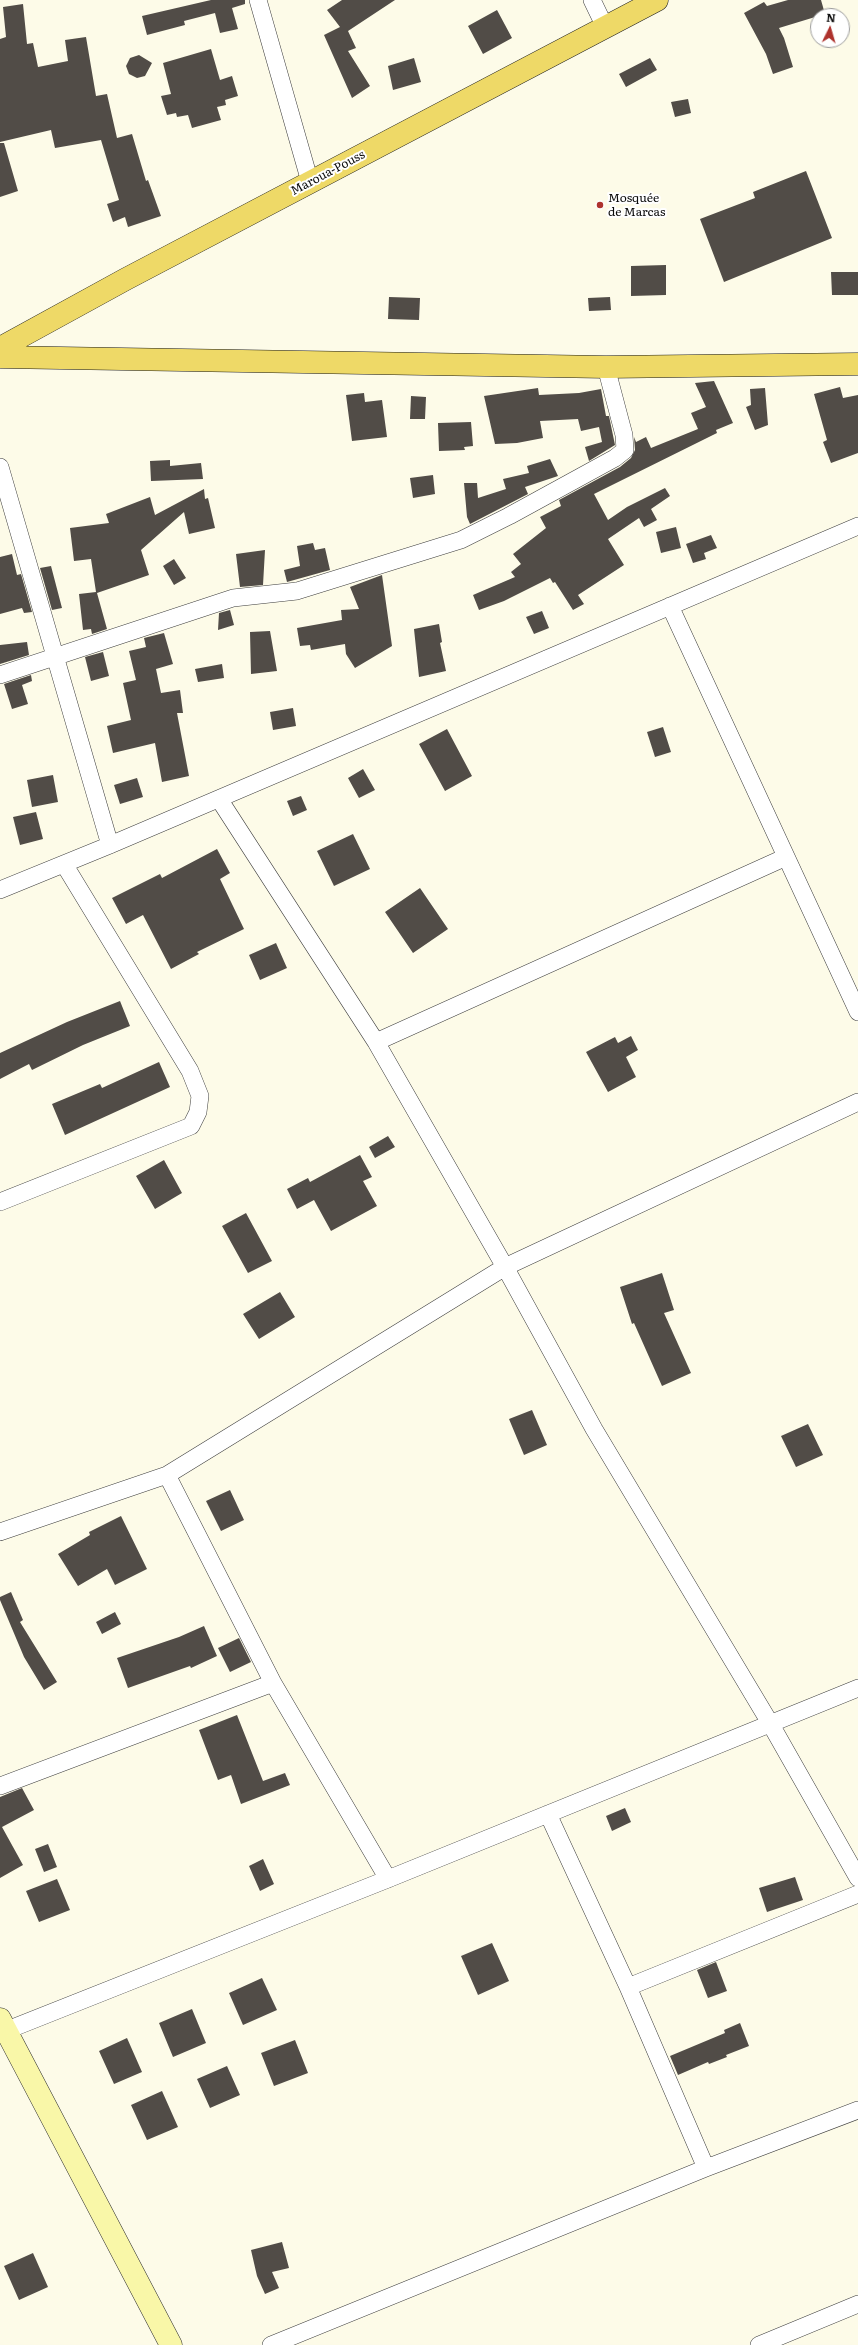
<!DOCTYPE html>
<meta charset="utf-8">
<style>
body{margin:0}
#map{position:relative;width:858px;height:2345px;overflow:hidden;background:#fdfbe8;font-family:Literata,serif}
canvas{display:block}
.north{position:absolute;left:810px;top:8px;width:40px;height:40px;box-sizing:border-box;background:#fff;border:1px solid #9d9d9d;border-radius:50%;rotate:5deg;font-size:11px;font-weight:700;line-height:16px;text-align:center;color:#0a0a0a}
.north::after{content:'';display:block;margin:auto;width:14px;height:18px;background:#ae322d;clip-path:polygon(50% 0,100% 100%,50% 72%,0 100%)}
</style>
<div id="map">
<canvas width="858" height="2345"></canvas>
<div class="north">N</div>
</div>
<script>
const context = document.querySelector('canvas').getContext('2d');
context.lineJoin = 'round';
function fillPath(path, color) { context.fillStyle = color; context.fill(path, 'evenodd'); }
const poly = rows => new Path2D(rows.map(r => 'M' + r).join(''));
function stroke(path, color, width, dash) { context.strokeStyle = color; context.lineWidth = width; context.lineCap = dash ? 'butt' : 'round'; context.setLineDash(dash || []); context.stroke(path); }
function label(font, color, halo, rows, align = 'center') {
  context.font = font + ' Literata,serif'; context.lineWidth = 4; context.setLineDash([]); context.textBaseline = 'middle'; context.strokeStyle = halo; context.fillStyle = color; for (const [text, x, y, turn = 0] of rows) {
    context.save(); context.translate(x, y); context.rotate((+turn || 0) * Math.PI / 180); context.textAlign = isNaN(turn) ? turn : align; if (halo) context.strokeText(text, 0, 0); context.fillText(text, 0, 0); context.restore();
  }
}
fillPath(poly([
 [211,0,245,0,245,4,232,8,238,29,220,33,215,13,184,21,185,25,147,35,142,16],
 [342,0,395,0,348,31,356,48,348,51,370,86,352,98,324,35,340,27,327,10],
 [788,0,821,0,825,14,779,28,784,38,793,67,773,74,766,54,744,13,764,2,767,6],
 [23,4,27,44,33,43,38,67,68,61,65,40,86,37,96,96,107,94,117,138,132,134,146,181,148,180,161,216,128,227,125,217,113,222,107,204,119,200,101,140,55,148,51,130,0,142,0,39,6,37,3,7],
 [497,10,512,38,483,54,468,26],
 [211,49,220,80,232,76,238,96,225,100,226,105,217,107,221,120,192,128,188,115,177,117,176,113,167,115,161,96,171,94,163,63],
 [139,55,152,63,145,76,137,78,129,74,126,66,130,58],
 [414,58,421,82,393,90,388,66],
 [650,58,657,70,626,87,619,74],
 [688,99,691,113,675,117,671,102],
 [0,143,4,143,18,191,0,197],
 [806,171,832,238,724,282,700,219,755,198,753,192],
 [666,265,666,295,631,296,631,266],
 [831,272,858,272,858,295,832,295],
 [389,297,420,298,419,320,388,319],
 [610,297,611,310,589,311,588,298],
 [714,381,733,423,716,430,717,433,594,494,608,520,627,507,665,488,670,496,651,509,657,520,644,527,639,518,608,539,624,565,578,595,584,604,573,610,555,582,553,583,550,578,504,601,479,610,473,595,515,577,511,572,521,564,513,554,546,528,540,517,561,506,559,500,620,467,631,458,635,450,634,437,636,442,646,437,651,448,698,429,691,413,706,407,695,383],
 [840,387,843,398,858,395,858,453,831,463,823,442,827,440,814,394],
 [538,388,539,395,579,393,601,389,606,416,609,416,615,445,589,461,585,447,602,442,599,427,581,431,578,419,540,421,543,438,517,443,495,444,484,396],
 [765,388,768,425,755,430,746,407,751,405,750,389],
 [364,393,365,402,382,400,387,437,352,441,346,395],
 [411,396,426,397,425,419,410,419],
 [471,422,473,446,464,447,465,450,439,451,438,423],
 [550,459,558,476,525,487,528,494,470,524,467,517,464,483,477,483,478,498,506,489,503,479,529,473,527,466],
 [170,460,170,466,201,463,203,479,151,481,150,461],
 [433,475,435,494,413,498,410,478],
 [204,489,205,499,208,498,215,528,189,534,184,512,141,550,149,575,97,593,107,629,92,634,91,629,83,630,79,594,96,592,91,559,74,561,70,528,109,523,106,514,150,497,155,515],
 [676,527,681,548,661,553,656,532],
 [711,535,717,548,704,553,706,559,693,563,686,544],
 [313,543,315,550,325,548,330,570,287,582,284,570,300,566,297,546],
 [265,550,263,585,240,587,236,554],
 [12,554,17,575,21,574,32,612,24,613,22,608,0,614,0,557],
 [174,559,186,578,174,585,163,566],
 [51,566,62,608,52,610,40,568],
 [382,575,392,646,355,668,346,654,345,644,311,650,310,645,300,646,297,628,342,620,341,610,359,609,350,587],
 [230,610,234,625,218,630,219,613],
 [542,611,549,628,534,634,526,617],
 [439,624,442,642,440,643,446,671,419,677,414,629],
 [270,631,277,671,251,674,250,632],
 [164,633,173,664,156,669,161,693,180,690,183,713,177,713,189,776,162,782,155,743,113,753,107,726,131,720,123,683,136,680,129,651,146,647,144,638],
 [27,642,29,655,0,664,0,645],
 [103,652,109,676,91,681,85,657],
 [222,664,224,678,198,682,195,669],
 [31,675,32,681,22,685,28,704,12,709,4,684],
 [293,708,296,726,273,730,270,712],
 [663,727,671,752,655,757,647,732],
 [447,729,472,776,445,791,419,744],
 [363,769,375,790,359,798,348,778],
 [53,775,58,802,32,807,27,780],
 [137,778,143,797,120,804,114,785],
 [301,796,307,810,293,816,287,801],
 [36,812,43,839,20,845,13,817],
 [353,834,370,869,334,886,317,851],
 [217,849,230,873,220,879,244,929,197,952,199,954,171,969,143,915,126,924,112,898,160,874,162,878],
 [420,888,448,929,413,953,385,912],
 [276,943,287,968,260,980,249,955],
 [120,1001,130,1026,83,1045,32,1070,29,1064,0,1079,0,1053,67,1022],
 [631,1036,638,1050,626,1057,636,1077,608,1092,586,1052,615,1037,618,1043],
 [159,1062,170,1087,65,1135,52,1104,100,1084,102,1088],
 [388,1136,395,1147,375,1158,369,1147],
 [360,1155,372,1177,363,1181,377,1206,331,1231,314,1200,297,1209,287,1189,308,1178,310,1182],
 [164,1160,182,1193,155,1209,136,1176],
 [246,1213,272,1261,248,1273,222,1226],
 [662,1273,674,1310,664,1313,691,1373,662,1386,634,1323,632,1324,620,1287],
 [280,1292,295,1317,259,1339,243,1314],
 [532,1410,547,1445,524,1455,509,1419],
 [808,1424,823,1455,796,1467,781,1436],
 [230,1490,244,1520,221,1531,206,1501],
 [121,1516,147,1569,115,1585,107,1569,78,1586,58,1554,90,1535,89,1532],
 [11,1592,23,1620,20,1622,57,1682,44,1690,24,1657,0,1600,0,1597],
 [115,1612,121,1624,102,1634,96,1622],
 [204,1626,217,1656,191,1668,190,1666,128,1688,117,1658,179,1637],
 [239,1638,251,1662,230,1672,218,1648],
 [237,1715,263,1781,285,1773,290,1785,241,1804,231,1775,218,1780,199,1730],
 [22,1788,34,1810,2,1827,23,1865,0,1878,0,1797],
 [625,1808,631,1822,612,1831,606,1816],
 [48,1844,57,1867,44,1872,35,1849],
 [263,1859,274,1884,260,1891,249,1866],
 [795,1877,803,1900,767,1912,759,1888],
 [57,1879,70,1910,39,1922,26,1891],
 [492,1943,509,1981,478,1995,461,1956],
 [716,1962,727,1991,708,1998,697,1970],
 [262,1978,277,2010,243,2025,229,1993],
 [192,2009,206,2043,173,2057,159,2023],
 [740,2023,749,2046,726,2055,727,2057,709,2064,708,2062,678,2075,670,2056,725,2033,724,2030],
 [127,2038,142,2072,114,2084,99,2051],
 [295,2040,308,2073,274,2086,261,2053],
 [227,2066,240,2095,210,2108,197,2079],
 [162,2091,178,2127,147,2140,131,2105],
 [282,2242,289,2268,272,2272,279,2288,265,2294,257,2276,251,2250],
 [33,2253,48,2287,19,2300,4,2266]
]), '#514c47');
const street = poly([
 [258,0,310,182],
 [592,0,605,27],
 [0,467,110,845],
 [670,606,858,1012],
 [0,675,233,598,297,591,461,540,509,516,615,458,625,450,624,435,606,367],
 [219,799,376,1042,505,1267,594,1429,770,1723,858,1878],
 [0,890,110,845,858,526],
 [376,1042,786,857],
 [0,1202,191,1126,198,1112,200,1096,190,1071,64,864],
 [167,1475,505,1267,858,1102],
 [0,1532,167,1475,273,1683,388,1879],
 [0,1786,273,1683],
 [548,1814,628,1987,706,2168],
 [628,1987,858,1894],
 [0,2033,388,1879,858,1688],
 [271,2345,706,2168,858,2110],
 [759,2345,858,2304]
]);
const secondary = poly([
 [0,2019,171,2345]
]);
const primary = poly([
 [0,348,126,279,657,0],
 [0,357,606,367,858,364]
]);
stroke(street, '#3d3d3d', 18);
stroke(secondary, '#2c2c2c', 23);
stroke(primary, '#1b1b1b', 23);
stroke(street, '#fff', 17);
stroke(secondary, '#f9f7a8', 22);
stroke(primary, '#eed967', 22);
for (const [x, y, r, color] of [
 [600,205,4,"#ae322d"]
]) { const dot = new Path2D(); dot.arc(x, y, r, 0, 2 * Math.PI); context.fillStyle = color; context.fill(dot); stroke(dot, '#fff', 1.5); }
label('12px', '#0a0a0a', '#fff', [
 ["Maroua-Pouss",328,173,-28]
]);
label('12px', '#0a0a0a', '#fff', [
 ["Mosquée",608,198],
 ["de Marcas",608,212]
], 'left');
</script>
